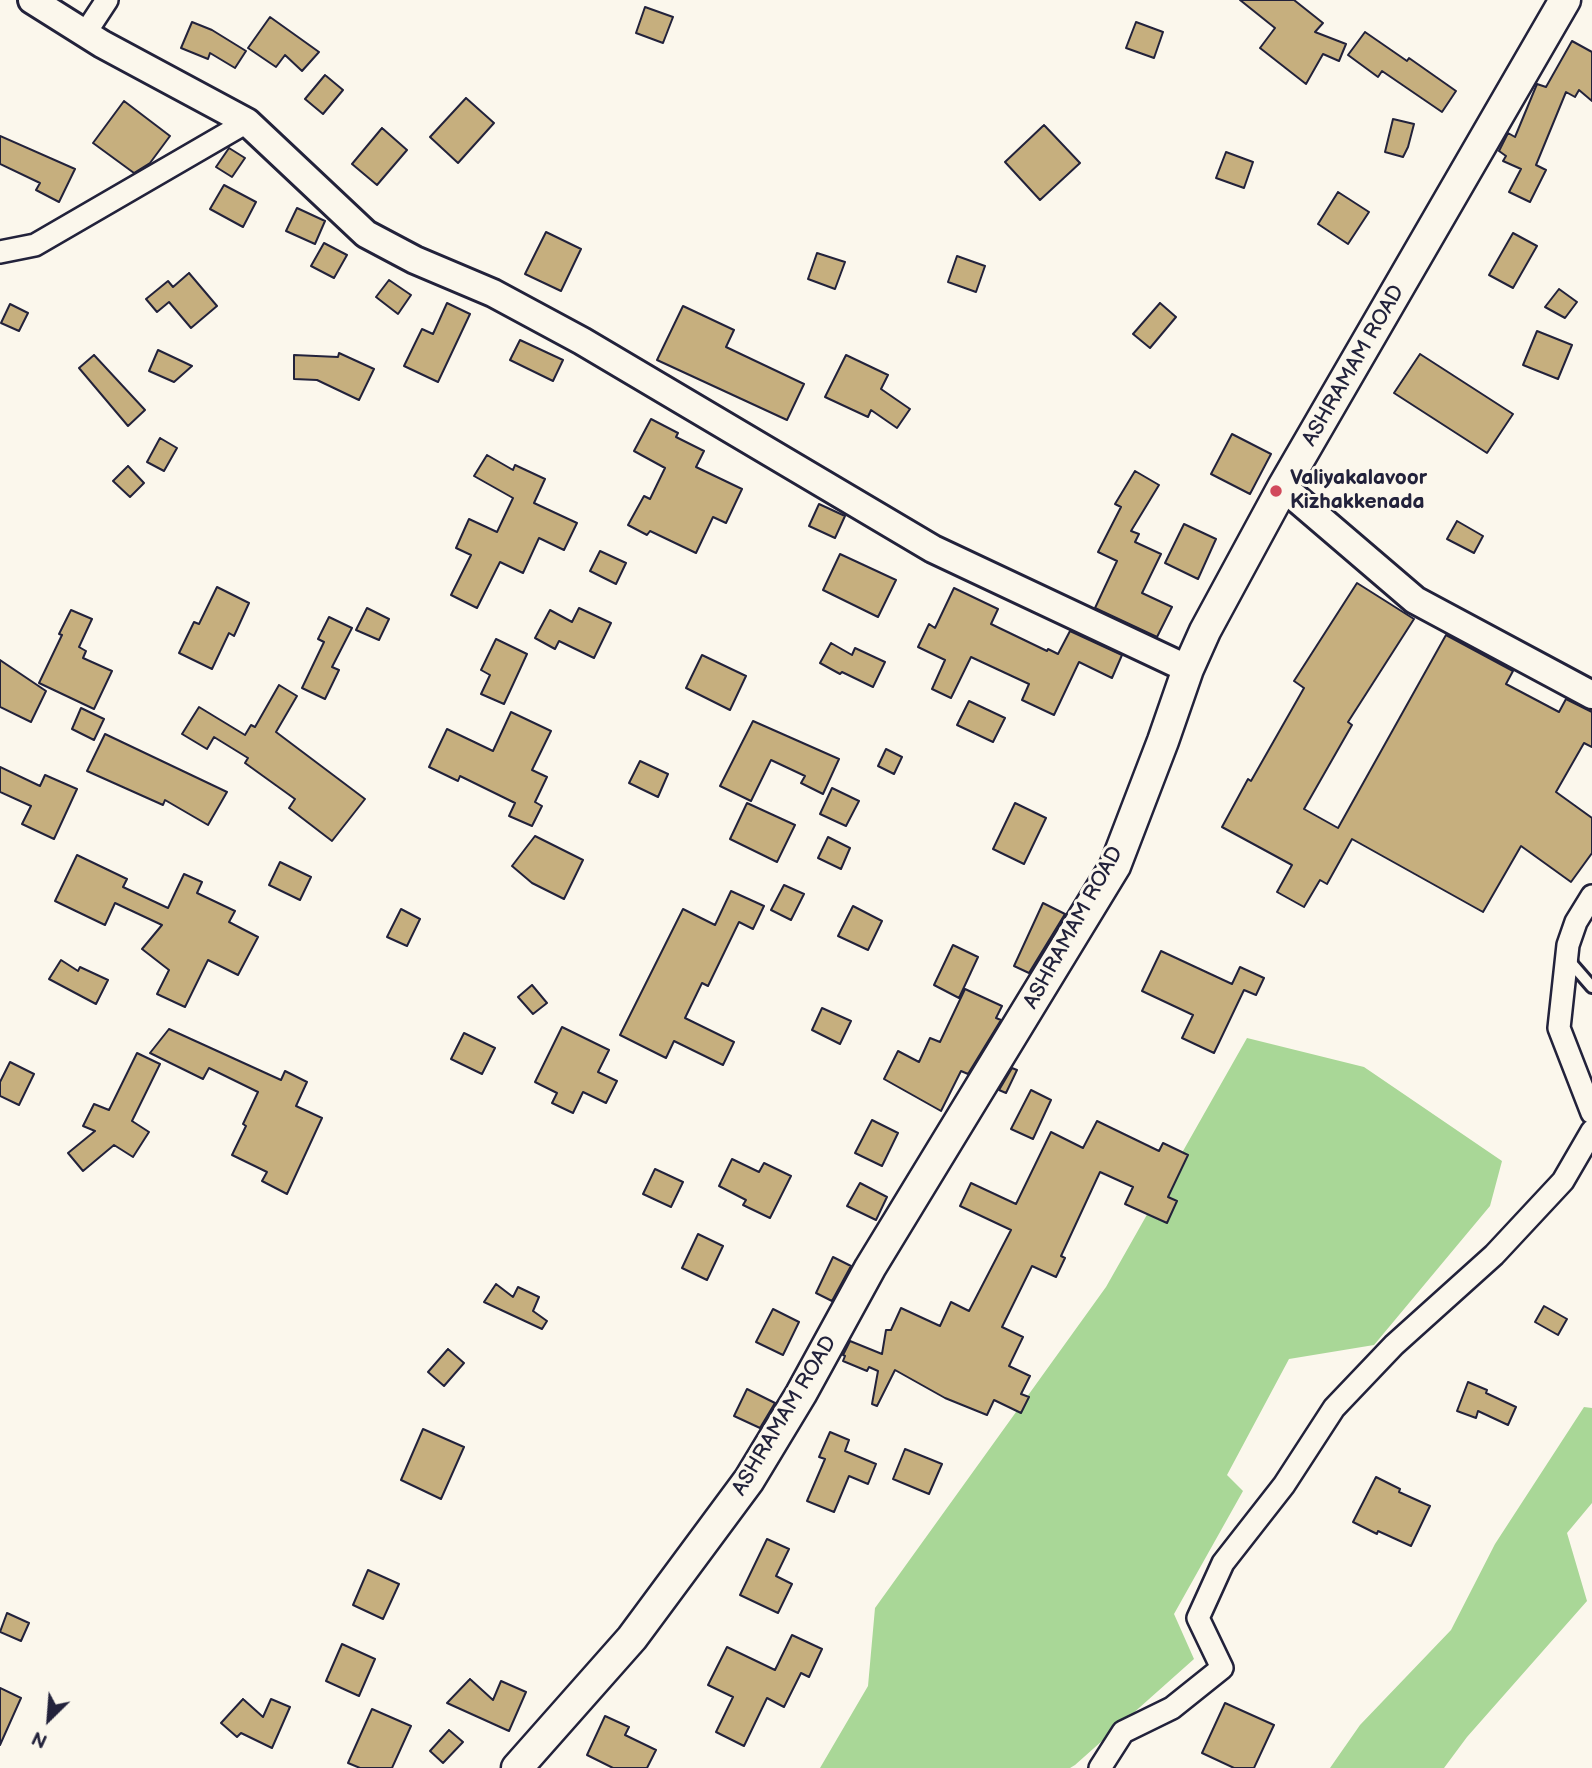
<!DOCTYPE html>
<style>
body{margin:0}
#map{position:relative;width:1592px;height:1768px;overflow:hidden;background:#fbf7ec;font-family:"Balsamiq Sans",sans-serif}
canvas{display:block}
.north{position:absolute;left:14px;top:1684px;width:70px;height:70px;-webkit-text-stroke:5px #fbf7ec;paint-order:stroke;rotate:205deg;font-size:19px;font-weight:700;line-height:28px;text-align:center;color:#22223b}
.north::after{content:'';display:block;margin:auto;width:24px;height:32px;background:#22223b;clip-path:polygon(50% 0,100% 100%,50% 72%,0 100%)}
</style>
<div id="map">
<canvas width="1592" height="1768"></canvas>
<div class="north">N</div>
</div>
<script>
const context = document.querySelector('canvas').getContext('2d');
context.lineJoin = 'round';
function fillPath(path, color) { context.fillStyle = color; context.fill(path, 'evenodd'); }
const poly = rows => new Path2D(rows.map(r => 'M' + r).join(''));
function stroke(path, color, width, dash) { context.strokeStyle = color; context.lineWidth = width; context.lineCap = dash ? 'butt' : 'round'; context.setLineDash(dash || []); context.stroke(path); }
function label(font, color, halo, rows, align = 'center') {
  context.font = font + ' "Balsamiq Sans",sans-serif'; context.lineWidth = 6; context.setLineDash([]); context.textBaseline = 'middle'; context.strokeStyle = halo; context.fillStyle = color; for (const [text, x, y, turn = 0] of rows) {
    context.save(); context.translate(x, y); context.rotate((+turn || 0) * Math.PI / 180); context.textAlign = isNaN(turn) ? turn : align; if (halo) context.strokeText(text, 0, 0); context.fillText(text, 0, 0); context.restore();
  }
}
fillPath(poly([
 [1247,1038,1364,1067,1502,1161,1490,1206,1374,1345,1289,1359,1227,1475,1243,1491,1174,1614,1194,1659,1075,1765,1070,1768,820,1768,868,1686,875,1608,1106,1287],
 [1584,1407,1592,1408,1592,1503,1567,1533,1587,1601,1467,1737,1444,1768,1330,1768,1360,1725,1451,1630,1495,1544]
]), '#a9d797');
const building = poly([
 [1240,0,1294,0,1323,23,1315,32,1346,44,1339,61,1323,54,1306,84,1260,48,1275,28,1240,0],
 [645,7,673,17,663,43,636,33,645,7],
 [270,17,319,52,302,71,285,55,276,67,248,48,270,17],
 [192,22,212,30,246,51,235,68,210,53,208,59,181,48,192,22],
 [1136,22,1163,32,1154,58,1126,48,1136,22],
 [1365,32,1407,61,1409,58,1456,91,1442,112,1382,71,1378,77,1348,55,1365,32],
 [1572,41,1592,52,1592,101,1579,90,1575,97,1566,92,1536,165,1546,170,1530,202,1509,192,1521,169,1503,161,1506,156,1499,151,1508,133,1515,137,1537,84,1546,87,1572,41],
 [325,75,343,90,323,114,305,99,325,75],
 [466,98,494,123,458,163,430,137,466,98],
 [124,101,170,136,150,163,134,173,93,143,124,101],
 [1393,119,1414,124,1408,147,1403,157,1385,152,1393,119],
 [1044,125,1080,163,1040,200,1005,162,1044,125],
 [382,128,407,150,377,185,352,164,382,128],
 [0,136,75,169,59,202,36,190,40,183,0,164,0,136],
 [229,148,245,158,232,177,216,167,229,148],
 [1226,152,1253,162,1244,188,1216,178,1226,152],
 [224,185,256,202,243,227,210,209,224,185],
 [1338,192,1369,212,1348,244,1318,224,1338,192],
 [297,208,325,221,315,244,286,231,297,208],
 [546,232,581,249,561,291,525,274,546,232],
 [1513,233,1537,246,1513,288,1489,275,1513,233],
 [324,243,347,255,334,278,311,266,324,243],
 [817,253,845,262,835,289,808,279,817,253],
 [957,256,985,266,976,292,948,282,957,256],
 [189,273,217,306,191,328,169,302,157,312,146,299,168,281,173,287,189,273],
 [389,280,411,295,398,314,376,297,389,280],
 [1559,289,1577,302,1565,318,1545,307,1559,289],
 [447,303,470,314,438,382,404,366,422,329,433,334,447,303],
 [1160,303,1176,317,1150,348,1133,334,1160,303],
 [10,304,28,313,19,331,1,323,10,304],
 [683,306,734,330,726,347,804,384,787,420,657,360,683,306],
 [1537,331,1572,345,1558,379,1523,365,1537,331],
 [520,340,563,360,553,381,510,360,520,340],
 [158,350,192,366,174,382,149,371,158,350],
 [339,353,374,369,359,400,317,380,294,379,294,355,338,357,339,353],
 [1420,354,1513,414,1487,453,1394,393,1420,354],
 [94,355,145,410,128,426,79,368,94,355],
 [846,355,888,375,881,389,910,409,897,428,871,410,868,417,825,397,846,355],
 [651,419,678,433,676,437,704,451,696,467,742,489,726,523,713,517,696,553,650,531,647,535,628,525,644,496,650,499,665,468,634,451,651,419],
 [1232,434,1271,454,1250,494,1211,474,1232,434],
 [160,438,177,448,164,471,147,462,160,438],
 [487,455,513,470,515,465,545,479,534,503,577,523,564,550,539,538,523,573,500,562,477,608,451,595,471,555,456,548,469,519,497,532,513,498,474,476,487,455],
 [128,466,144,483,130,497,113,481,128,466],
 [1135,471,1159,485,1131,531,1139,534,1135,542,1161,554,1142,593,1172,607,1157,637,1095,608,1117,561,1098,552,1121,507,1115,504,1135,471],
 [819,504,845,516,835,538,809,526,819,504],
 [1457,521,1483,536,1474,553,1447,539,1457,521],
 [1184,524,1216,539,1198,579,1165,563,1184,524],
 [600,551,626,563,616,584,590,571,600,551],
 [840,554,896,580,878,617,823,590,840,554],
 [1357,583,1414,619,1348,722,1352,725,1304,809,1338,828,1446,635,1513,671,1506,684,1559,712,1566,699,1592,712,1592,747,1584,743,1556,792,1592,818,1592,853,1571,882,1521,846,1483,912,1352,839,1327,884,1320,880,1304,907,1277,892,1292,865,1222,827,1248,779,1251,781,1304,688,1294,681,1357,583],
 [217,587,249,603,234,636,229,633,212,669,179,653,194,622,199,624,217,587],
 [954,588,998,609,991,624,1047,651,1048,649,1058,654,1070,631,1122,655,1112,678,1079,662,1054,715,1022,700,1029,684,971,657,951,698,932,689,945,660,918,647,929,624,935,628,954,588],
 [367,608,389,619,379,640,356,630,367,608],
 [579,608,611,623,594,658,559,641,555,649,535,638,550,610,572,622,579,608],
 [71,610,92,619,79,647,86,651,83,658,112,671,94,709,39,683,62,635,59,634,71,610],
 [329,617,352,628,332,667,339,670,325,699,302,688,324,642,318,639,329,617],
 [496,639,527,654,504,704,481,694,490,675,481,670,496,639],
 [831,643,852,655,855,648,885,662,873,687,842,672,840,674,820,663,831,643],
 [702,655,746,676,730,710,686,688,702,655],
 [0,660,46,691,31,722,0,707,0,660],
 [279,685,297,696,276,732,365,799,332,841,289,808,295,799,245,763,248,758,214,737,207,749,182,734,199,707,245,735,251,725,255,727,279,685],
 [969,701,1005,718,993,742,957,725,969,701],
 [81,708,104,719,94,740,72,729,81,708],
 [511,712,551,731,532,770,547,777,535,802,542,806,532,826,509,816,515,803,460,776,458,781,429,767,447,729,493,751,511,712],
 [753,721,839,759,823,794,801,783,805,776,771,760,751,801,720,786,753,721],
 [105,734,227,792,208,825,165,800,163,805,87,771,105,734],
 [886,749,902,757,894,774,878,766,886,749],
 [640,761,668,774,658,797,629,783,640,761],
 [0,767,40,786,45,775,77,789,54,839,22,824,31,806,0,792,0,767],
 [832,788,859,801,846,826,820,814,832,788],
 [747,803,795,825,777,862,730,839,747,803],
 [1015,803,1046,818,1024,864,993,849,1015,803],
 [535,836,583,860,564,899,532,883,512,866,535,836],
 [828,837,850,848,841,869,818,858,828,837],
 [77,855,127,879,123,887,168,908,184,874,202,882,197,893,235,911,229,922,258,937,238,975,208,960,185,1007,157,994,169,970,142,949,162,925,115,903,105,925,55,901,77,855],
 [280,862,311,877,300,900,269,885,280,862],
 [784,885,804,894,791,920,771,910,784,885],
 [731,891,764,906,753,929,739,922,708,986,702,983,685,1018,734,1042,723,1065,674,1041,666,1058,620,1035,683,909,715,925,731,891],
 [1043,903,1065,914,1029,973,1014,966,1043,903],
 [853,906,882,921,868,950,838,936,853,906],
 [401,909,420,919,407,946,387,937,401,909],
 [953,945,978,957,959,998,934,985,953,945],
 [1161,951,1232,984,1240,967,1264,978,1256,995,1244,990,1214,1053,1182,1038,1193,1015,1142,991,1161,951],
 [61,960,78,971,80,967,108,980,96,1004,49,979,61,960],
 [532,985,547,1003,533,1014,518,997,532,985],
 [965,989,1002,1006,996,1018,1001,1020,968,1074,961,1071,941,1111,884,1079,898,1051,919,1062,930,1038,940,1042,965,989],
 [822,1008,851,1021,840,1044,812,1030,822,1008],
 [562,1027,609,1050,598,1072,617,1081,606,1103,583,1092,573,1113,552,1103,557,1093,535,1082,562,1027],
 [169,1029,281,1080,285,1071,307,1082,296,1106,322,1118,287,1194,262,1181,267,1172,232,1155,246,1126,243,1124,258,1092,209,1068,203,1079,150,1053,169,1029],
 [464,1033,495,1048,482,1074,451,1059,464,1033],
 [137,1053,160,1064,132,1121,149,1132,133,1157,114,1145,83,1171,68,1153,95,1131,83,1126,94,1104,109,1110,137,1053],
 [10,1062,34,1074,19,1105,0,1096,0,1082,10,1062],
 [1012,1068,1017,1070,1006,1093,999,1090,1012,1068],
 [1031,1090,1051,1100,1033,1139,1011,1129,1031,1090],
 [872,1120,898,1133,882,1166,855,1153,872,1120],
 [1097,1121,1159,1151,1163,1143,1188,1155,1168,1197,1177,1201,1167,1223,1125,1204,1133,1187,1100,1172,1061,1256,1065,1258,1056,1277,1032,1266,1002,1327,1023,1337,1009,1366,1030,1376,1021,1394,1029,1397,1021,1413,994,1400,987,1415,945,1398,895,1370,877,1406,872,1404,878,1371,869,1367,867,1371,843,1361,845,1356,843,1355,850,1341,882,1354,886,1330,891,1330,901,1308,940,1326,951,1302,969,1311,1011,1230,960,1206,971,1183,1016,1204,1051,1132,1083,1148,1097,1121],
 [732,1159,759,1172,764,1163,791,1176,770,1218,743,1205,746,1200,719,1186,732,1159],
 [655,1169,683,1182,671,1207,643,1194,655,1169],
 [860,1183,887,1197,876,1220,847,1206,860,1183],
 [698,1234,723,1246,707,1280,682,1268,698,1234],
 [833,1257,851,1266,832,1301,816,1293,833,1257],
 [496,1284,513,1297,518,1287,539,1297,533,1311,547,1321,542,1329,484,1302,496,1284],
 [1544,1306,1567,1319,1558,1335,1535,1322,1544,1306],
 [773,1309,799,1322,783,1355,756,1342,773,1309],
 [448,1349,464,1363,444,1386,428,1372,448,1349],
 [1468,1382,1487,1390,1486,1393,1516,1407,1508,1425,1478,1411,1476,1418,1457,1411,1468,1382],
 [747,1389,775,1403,760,1428,734,1416,747,1389],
 [423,1429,464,1447,441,1499,401,1480,423,1429],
 [830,1432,849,1440,845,1451,876,1464,868,1484,849,1476,834,1512,807,1501,825,1459,819,1457,830,1432],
 [905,1449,942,1464,929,1494,893,1479,905,1449],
 [1376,1477,1400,1489,1399,1492,1430,1506,1411,1546,1378,1531,1377,1534,1353,1522,1376,1477],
 [767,1539,789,1549,776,1576,792,1584,778,1613,740,1595,767,1539],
 [368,1570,399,1584,383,1619,353,1605,368,1570],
 [7,1613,29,1623,21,1641,0,1632,7,1613],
 [792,1635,822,1649,809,1677,801,1673,784,1707,767,1698,744,1746,716,1732,733,1697,708,1685,727,1647,775,1670,792,1635],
 [342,1644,375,1659,359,1696,326,1681,342,1644],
 [470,1679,493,1700,501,1681,526,1692,509,1731,447,1703,470,1679],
 [0,1688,21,1698,0,1745,0,1688],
 [243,1699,263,1717,271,1699,290,1707,272,1748,241,1733,237,1737,221,1723,243,1699],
 [1225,1703,1274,1725,1254,1768,1234,1768,1202,1753,1225,1703],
 [372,1709,411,1726,392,1768,360,1768,348,1763,372,1709],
 [605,1716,629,1727,625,1735,656,1750,647,1768,613,1768,587,1755,605,1716],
 [449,1730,463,1742,443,1763,430,1751,449,1730]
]);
fillPath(building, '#c6af7e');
stroke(building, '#22223b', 2);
const service = poly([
 [1571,959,1572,964,1592,987]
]);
const minor = poly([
 [86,32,107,0],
 [0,252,35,245,247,122],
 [1592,896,1576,922,1568,945,1559,1028,1592,1113],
 [1100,1768,1123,1732,1172,1708,1222,1668,1198,1618,1223,1563,1284,1485,1334,1408,1394,1345,1494,1255,1563,1181,1592,1131]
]);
const tertiary = poly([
 [32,0,102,44,247,122,366,234,415,260,493,293,582,341,933,549,1188,669],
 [1283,487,1415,600,1592,695]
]);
const secondary = poly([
 [517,1768,632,1638,749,1480,801,1394,870,1268,1115,866,1163,741,1188,669,1205,631,1283,487,1565,0]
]);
stroke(service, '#22223b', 16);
stroke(minor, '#22223b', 26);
stroke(tertiary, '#22223b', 32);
stroke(secondary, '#22223b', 35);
stroke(service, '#fbf7ec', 10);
stroke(minor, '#fbf7ec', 21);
stroke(tertiary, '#fbf7ec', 26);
stroke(secondary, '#fbf7ec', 30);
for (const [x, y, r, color] of [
 [1276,491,7,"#d1495b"]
]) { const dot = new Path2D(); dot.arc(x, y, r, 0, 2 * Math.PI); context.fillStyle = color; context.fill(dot); stroke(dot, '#fbf7ec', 2.5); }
label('21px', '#22223b', '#fbf7ec', [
 ["ASHRAMAM ROAD",1354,366,-60],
 ["ASHRAMAM ROAD",1074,928,-61],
 ["ASHRAMAM ROAD",785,1416,-59]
]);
label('bold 21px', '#22223b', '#fbf7ec', [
 ["Valiyakalavoor",1290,479],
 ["Kizhakkenada",1290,503]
], 'left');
</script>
